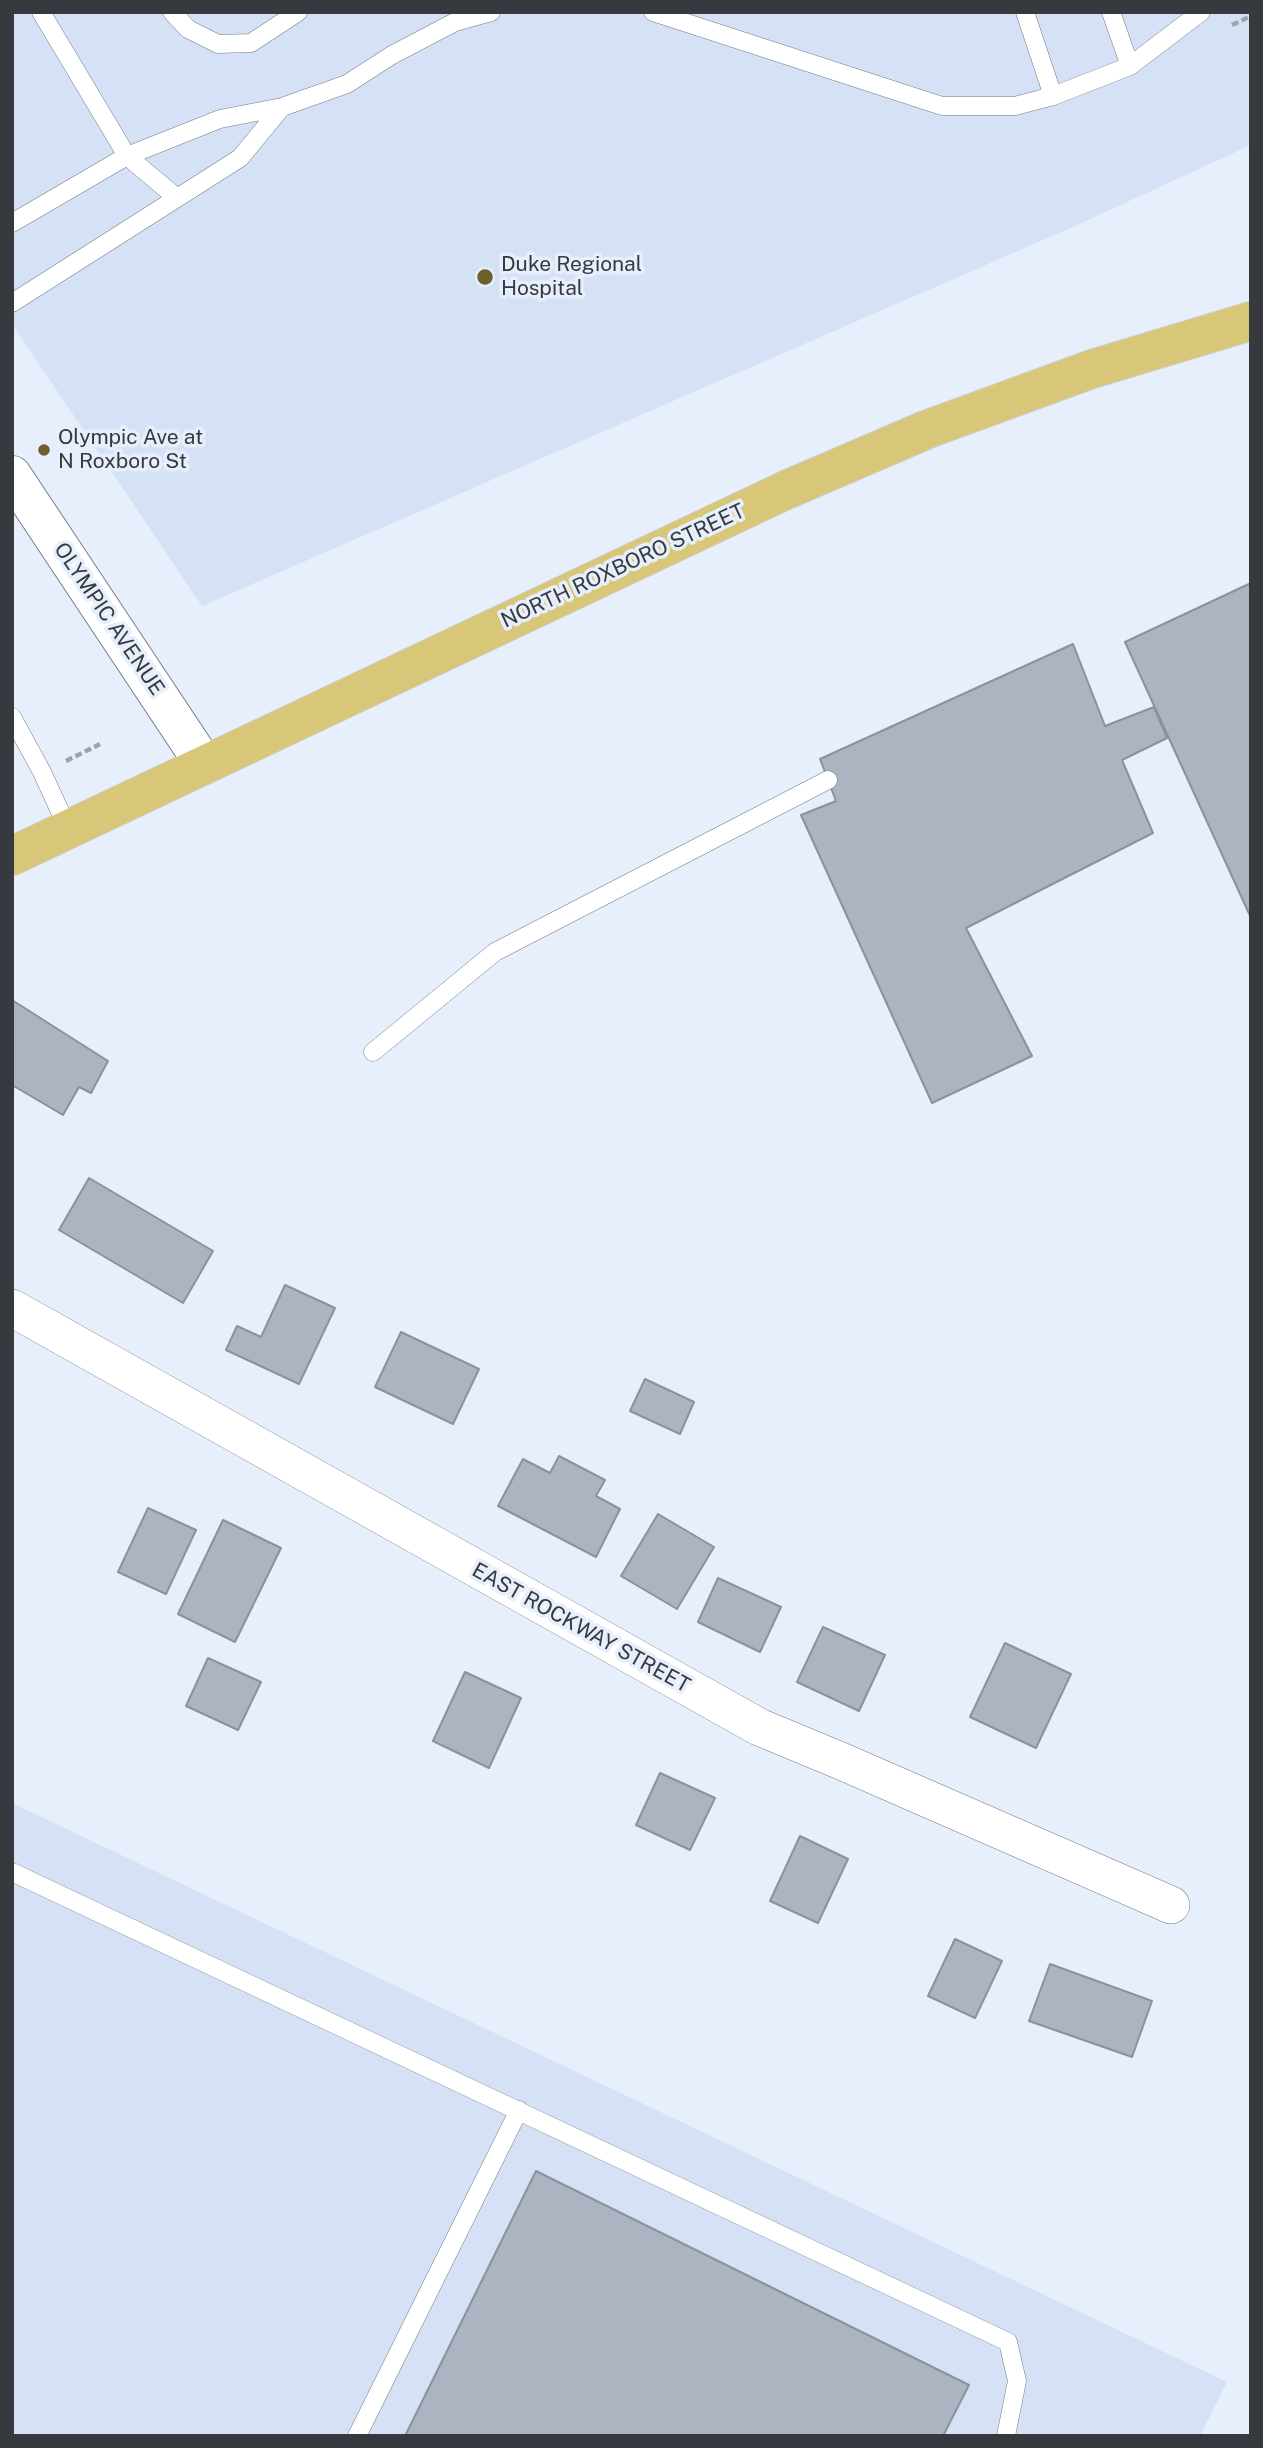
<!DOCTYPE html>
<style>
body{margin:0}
#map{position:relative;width:1263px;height:2448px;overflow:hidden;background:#e6effb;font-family:"Public Sans",sans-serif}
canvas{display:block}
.frame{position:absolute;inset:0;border:14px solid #363a3f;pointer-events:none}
</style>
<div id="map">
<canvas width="1263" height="2448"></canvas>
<div class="frame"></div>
</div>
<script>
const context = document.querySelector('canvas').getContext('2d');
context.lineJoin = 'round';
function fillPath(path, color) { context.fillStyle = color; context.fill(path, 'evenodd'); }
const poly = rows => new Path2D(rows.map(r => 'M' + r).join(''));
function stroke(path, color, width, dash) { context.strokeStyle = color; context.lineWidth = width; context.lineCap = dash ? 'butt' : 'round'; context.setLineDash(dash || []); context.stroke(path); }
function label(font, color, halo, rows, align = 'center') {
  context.font = font + ' "Public Sans",sans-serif'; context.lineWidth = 7; context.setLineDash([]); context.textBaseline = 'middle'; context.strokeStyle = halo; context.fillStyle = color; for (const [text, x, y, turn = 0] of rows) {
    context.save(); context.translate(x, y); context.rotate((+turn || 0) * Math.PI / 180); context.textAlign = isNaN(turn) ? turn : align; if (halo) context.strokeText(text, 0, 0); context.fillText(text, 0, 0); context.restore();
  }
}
fillPath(poly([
 [12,12,1251,12,1251,145,1064,231,202,606,12,324],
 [12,1803,1227,2382,1200,2436,12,2436]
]), '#d5e2f5');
const building = poly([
 [1251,583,1251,918,1125,642,1251,583],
 [1073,644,1105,726,1154,707,1167,738,1122,760,1153,833,966,928,1032,1056,932,1103,801,815,836,801,820,759,1073,644],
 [12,1000,108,1061,91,1093,79,1087,63,1115,12,1085,12,1000],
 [89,1178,213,1251,183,1303,59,1230,89,1178],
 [285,1285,335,1308,299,1384,226,1350,237,1326,261,1337,285,1285],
 [401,1332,479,1369,453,1424,375,1387,401,1332],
 [645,1379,694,1402,680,1434,630,1411,645,1379],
 [559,1456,605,1480,596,1496,620,1509,596,1557,498,1506,523,1459,550,1473,559,1456],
 [148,1508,196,1530,166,1594,118,1572,148,1508],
 [658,1514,714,1547,677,1609,621,1576,658,1514],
 [223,1520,281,1548,235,1642,178,1614,223,1520],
 [718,1578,781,1607,760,1652,698,1622,718,1578],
 [823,1627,885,1655,859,1711,797,1682,823,1627],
 [1005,1643,1071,1674,1036,1748,970,1717,1005,1643],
 [208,1658,261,1682,238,1730,186,1706,208,1658],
 [465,1672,521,1698,489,1768,433,1741,465,1672],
 [660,1773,715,1798,690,1850,636,1825,660,1773],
 [800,1836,848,1859,818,1923,770,1901,800,1836],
 [955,1939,1002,1961,975,2018,928,1996,955,1939],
 [1050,1964,1152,2001,1132,2057,1029,2021,1050,1964],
 [536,2171,969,2385,943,2436,405,2436,536,2171]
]);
fillPath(building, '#acb4c1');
stroke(building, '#8a929e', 2);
const service = poly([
 [41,12,127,156,177,198],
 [172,12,188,29,218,44,251,43,298,12],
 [653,12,942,106,1015,106,1053,96,1130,66,1201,12],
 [1025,12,1053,96],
 [1111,12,1130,66],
 [12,223,127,156,220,119,282,107,347,84,392,55,455,22,491,12],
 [12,303,240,158,282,107],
 [12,717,42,772,68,829],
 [373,1052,495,952,828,780],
 [12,1872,1008,2342,1017,2381,1006,2436],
 [357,2436,519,2110]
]);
const minor = poly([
 [12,1308,759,1727,841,1761,1171,1905]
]);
const tertiary = poly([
 [12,475,204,764]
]);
const primary = poly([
 [12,856,786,490,928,429,1092,369,1251,321]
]);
stroke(service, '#757d88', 19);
stroke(minor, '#757d88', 38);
stroke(tertiary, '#757d88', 40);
stroke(primary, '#cfd0d1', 40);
stroke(poly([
 [1232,25,1251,16],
 [66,761,100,744]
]), '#9da4ad', 4.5, [7, 3.5]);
stroke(service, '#fff', 18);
stroke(minor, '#fff', 37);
stroke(tertiary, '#fff', 38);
stroke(primary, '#d8c779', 38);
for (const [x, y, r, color] of [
 [485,277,9,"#6d602d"],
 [44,450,7,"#6d602d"]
]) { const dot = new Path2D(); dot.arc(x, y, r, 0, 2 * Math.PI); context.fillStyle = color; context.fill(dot); stroke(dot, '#e6effb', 2.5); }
label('21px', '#363a3f', '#e6effb', [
 ["Duke Regional",501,265],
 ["Hospital",501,289],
 ["Olympic Ave at",58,438],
 ["N Roxboro St",58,462]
], 'left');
label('21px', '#363a3f', '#e6effb', [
 ["NORTH ROXBORO STREET",623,566,-25],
 ["OLYMPIC AVENUE",109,619,56],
 ["EAST ROCKWAY STREET",581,1628,29]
]);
</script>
